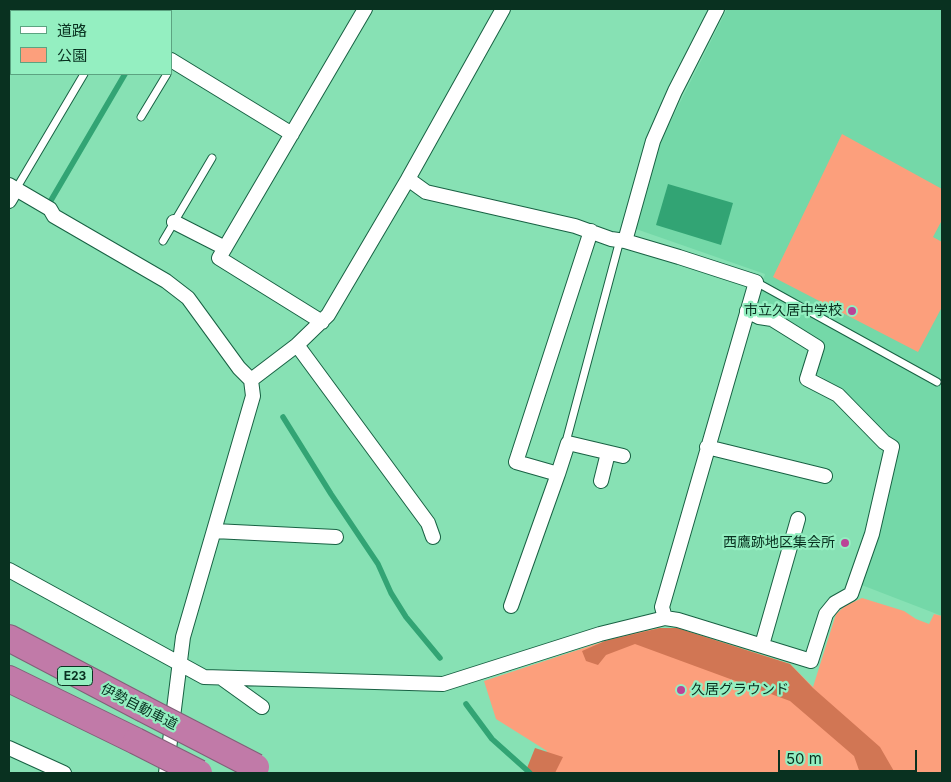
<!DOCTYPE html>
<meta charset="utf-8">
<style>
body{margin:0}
#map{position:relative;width:951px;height:782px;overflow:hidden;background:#87e1b4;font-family:Inter,"Noto Sans JP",sans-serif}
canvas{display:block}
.frame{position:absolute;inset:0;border:10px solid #093120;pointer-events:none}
.legend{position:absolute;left:10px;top:10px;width:162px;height:65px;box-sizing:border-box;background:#94efc1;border:1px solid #5ca381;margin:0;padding:6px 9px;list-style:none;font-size:15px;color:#093120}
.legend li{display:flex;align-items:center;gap:10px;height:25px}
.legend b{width:25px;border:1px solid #5ca381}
.scale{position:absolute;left:778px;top:750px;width:139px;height:22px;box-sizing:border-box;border:2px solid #093120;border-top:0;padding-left:6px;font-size:15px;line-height:18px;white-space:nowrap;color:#093120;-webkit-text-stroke:4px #94efc1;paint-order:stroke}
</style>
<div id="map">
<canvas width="951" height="782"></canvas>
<div class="frame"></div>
<ul class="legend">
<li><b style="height:6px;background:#fff"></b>道路</li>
<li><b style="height:14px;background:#fc9f7c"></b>公園</li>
</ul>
<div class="scale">50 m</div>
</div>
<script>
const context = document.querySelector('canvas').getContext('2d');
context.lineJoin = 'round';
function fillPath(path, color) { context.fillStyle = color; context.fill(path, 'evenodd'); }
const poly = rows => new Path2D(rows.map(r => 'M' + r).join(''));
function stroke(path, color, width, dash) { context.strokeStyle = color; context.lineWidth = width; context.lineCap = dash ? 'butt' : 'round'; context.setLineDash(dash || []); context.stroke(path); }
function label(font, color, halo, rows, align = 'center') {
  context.font = font + ' Inter,"Noto Sans JP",sans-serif'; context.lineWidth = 4.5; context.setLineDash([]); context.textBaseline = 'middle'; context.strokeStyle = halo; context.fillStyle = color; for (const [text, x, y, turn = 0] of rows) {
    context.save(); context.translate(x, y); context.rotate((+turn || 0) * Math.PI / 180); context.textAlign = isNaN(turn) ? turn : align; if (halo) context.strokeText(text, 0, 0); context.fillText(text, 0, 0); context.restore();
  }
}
fillPath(poly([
 [727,9,942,9,942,616,859,584,877,534,899,442,893,440,843,392,817,374,823,344,775,315,769,314,755,308,765,274,636,229,660,142]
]), '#74d8a8');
fillPath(poly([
 [842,134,942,189,942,220,933,237,942,242,942,307,918,352,773,277],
 [862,598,904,611,916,619,929,624,934,614,942,616,942,773,538,773,547,751,496,719,484,681,605,641,634,633,660,628,677,628,790,664,813,687,836,614,845,606]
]), '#fc9f7c');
fillPath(poly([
 [660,628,677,628,790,664,813,688,880,747,895,773,860,773,854,756,790,701,635,644,606,655,598,665,586,661,582,651,605,641],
 [535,748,563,757,555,773,525,773]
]), '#d17654');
fillPath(poly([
 [668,184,733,203,721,245,656,225]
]), '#32a474');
stroke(poly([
 [160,11,161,9],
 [50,202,125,74],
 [283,417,331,494,378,564,391,593,406,617,440,658],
 [466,704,492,739,530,773]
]), '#32a474', 5.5);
const lane = poly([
 [141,117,167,74],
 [16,189,84,74],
 [163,241,212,158],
 [756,282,937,382],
 [568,443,567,438,620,240]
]);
const street = poly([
 [85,9,89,11],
 [33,11,34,9],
 [9,54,11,49],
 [171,60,292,134],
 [408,179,426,192,575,226,611,239,625,241,679,257,756,282,662,607,665,618],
 [9,185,50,209,54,216,166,281,188,298,239,368,251,380,253,396,183,637,166,773],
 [9,201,16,189],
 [174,222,225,248],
 [591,231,516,462,558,474,568,443,623,456],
 [625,241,653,141,675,91,717,9],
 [322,322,219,258,365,9],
 [297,345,428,523,433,537],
 [251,380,297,345,328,315,408,179,503,9],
 [707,447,825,476],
 [601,481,608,453],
 [214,531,336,537],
 [9,570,204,677,443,684,600,634,665,618,678,620,811,661,826,614,835,603,851,594,872,534,892,447,884,442,838,395,807,379,817,347,772,319,759,317,747,311],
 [511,606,558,474],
 [762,645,798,519],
 [223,679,262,707],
 [9,748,64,773]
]);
const highway = poly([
 [9,638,142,708],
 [9,679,136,741]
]);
stroke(lane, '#186143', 9);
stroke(street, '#186143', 16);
stroke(highway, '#816078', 28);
stroke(lane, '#fff', 7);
stroke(street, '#fff', 14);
stroke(highway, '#c17aa8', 26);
const highwayBridge = poly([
 [142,708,256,767],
 [136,741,199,773]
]);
stroke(highwayBridge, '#816078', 28, []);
stroke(highwayBridge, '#c17aa8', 26);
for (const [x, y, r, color] of [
 [852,311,5,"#bb4397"],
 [845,543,5,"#bb4397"],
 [681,690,5,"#bb4397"]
]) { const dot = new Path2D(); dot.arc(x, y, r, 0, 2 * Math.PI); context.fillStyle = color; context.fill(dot); stroke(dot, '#94efc1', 2); }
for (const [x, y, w] of [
 [75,676,35]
]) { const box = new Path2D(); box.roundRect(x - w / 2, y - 9.5, w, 19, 4); context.fillStyle = '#94efc1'; context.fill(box); stroke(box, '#093120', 1); }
label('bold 12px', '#093120', null, [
 ["E23",75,676]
]);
label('14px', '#093120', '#94efc1', [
 ["市立久居中学校",842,311],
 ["西鷹跡地区集会所",835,543],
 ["久居グラウンド",691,690,"left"]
], 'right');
label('14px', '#093120', '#94efc1', [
 ["伊勢自動車道",139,707,27]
]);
</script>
